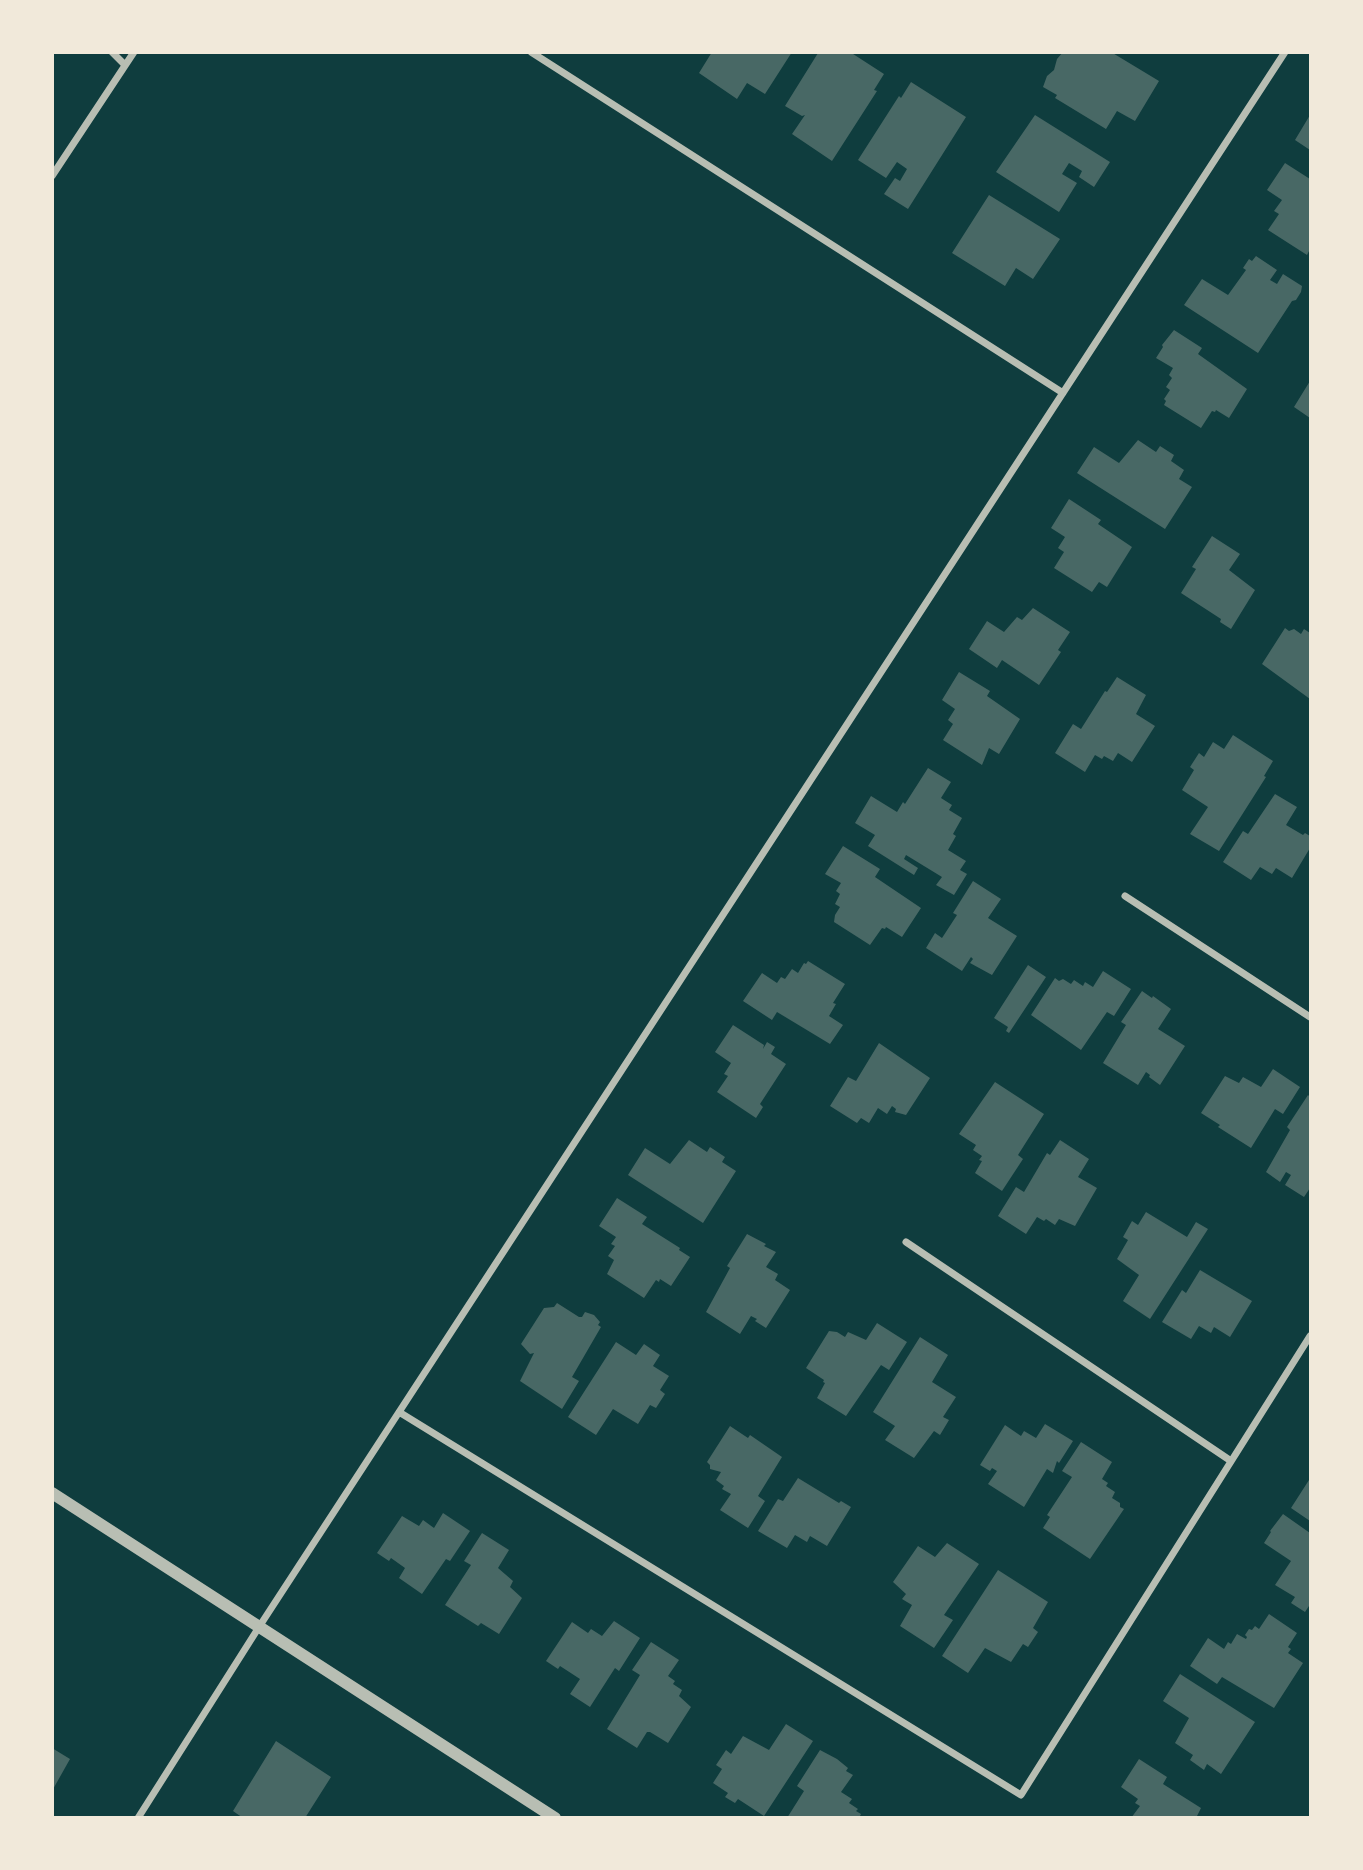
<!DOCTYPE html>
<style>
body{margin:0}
#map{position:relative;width:1363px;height:1870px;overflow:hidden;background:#0f3d3e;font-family:Quicksand,sans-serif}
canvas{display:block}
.frame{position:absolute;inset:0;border:54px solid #f1e9da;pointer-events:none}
</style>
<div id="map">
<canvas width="1363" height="1870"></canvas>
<div class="frame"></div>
</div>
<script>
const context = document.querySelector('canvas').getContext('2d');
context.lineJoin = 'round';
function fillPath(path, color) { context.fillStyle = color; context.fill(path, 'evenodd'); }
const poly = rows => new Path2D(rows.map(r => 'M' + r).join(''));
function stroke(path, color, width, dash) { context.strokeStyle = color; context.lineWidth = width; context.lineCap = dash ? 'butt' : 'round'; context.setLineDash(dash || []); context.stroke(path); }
fillPath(poly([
 [712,52,792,52,765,94,747,83,737,99,699,73],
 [821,52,850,52,884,74,874,90,877,91,832,161,792,134,805,115,802,116,785,106,818,53],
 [1063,52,1111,52,1159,81,1135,121,1117,111,1106,129,1055,98,1057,95,1043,87,1047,76,1054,70,1057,59],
 [911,82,966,117,908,209,884,194,895,178,900,181,907,169,897,162,886,178,858,160,899,96,901,98],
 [1035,115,1110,162,1094,187,1079,177,1082,171,1069,163,1062,174,1077,183,1059,212,996,172],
 [1310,115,1310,150,1295,140],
 [1285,163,1310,179,1310,249,1307,255,1268,230,1279,214,1274,211,1282,200,1267,190],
 [989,195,1060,239,1033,279,1016,268,1005,286,952,253],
 [1256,256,1277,270,1270,280,1277,284,1283,274,1302,286,1301,292,1296,300,1292,301,1258,353,1184,305,1202,279,1228,295,1246,270,1243,268,1249,259,1252,261],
 [1174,330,1202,348,1198,354,1247,389,1229,418,1216,410,1215,412,1212,411,1201,428,1164,405,1166,401,1164,399,1170,390,1166,387,1172,378,1169,375,1173,368,1156,358,1163,347,1162,345],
 [1310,381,1310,418,1294,407],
 [1138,440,1156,452,1160,446,1174,455,1171,461,1184,470,1179,479,1192,487,1165,529,1077,473,1094,447,1119,463],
 [1069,499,1101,520,1098,524,1132,547,1107,587,1099,582,1092,592,1054,568,1064,552,1058,548,1065,537,1051,528],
 [1212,536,1240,554,1229,570,1255,590,1231,629,1220,622,1221,619,1181,593,1196,569,1192,567],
 [1033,608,1070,632,1058,650,1061,652,1039,685,1002,660,997,668,969,649,987,621,1004,632,1017,617,1022,620],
 [1285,628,1289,631,1294,629,1301,634,1304,629,1310,633,1310,699,1262,664],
 [959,672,990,691,987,696,1020,719,999,754,989,748,982,765,943,740,953,724,948,720,955,709,942,700],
 [1117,677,1146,695,1136,714,1155,726,1132,762,1118,753,1113,761,1104,756,1102,759,1095,755,1085,772,1055,753,1073,724,1081,729,1105,691,1107,692],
 [1233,735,1273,761,1264,776,1266,777,1219,851,1190,834,1208,807,1182,790,1194,770,1190,767,1199,753,1204,757,1213,742,1224,749],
 [928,768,951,782,941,798,952,805,949,810,962,818,953,834,956,836,948,850,966,861,960,870,967,874,954,895,936,885,942,877,906,855,904,859,918,868,914,875,868,846,875,835,855,823,871,796,897,812,903,802,905,804],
 [1275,794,1297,807,1286,825,1303,835,1305,833,1310,836,1310,848,1292,878,1276,868,1272,874,1260,867,1251,880,1223,862,1243,831,1248,834],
 [843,846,880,869,875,877,921,908,902,937,886,927,885,929,882,928,870,945,834,922,835,915,840,907,835,904,840,894,836,891,841,883,825,874],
 [973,881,1001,899,988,918,1017,936,992,975,970,963,973,959,971,957,962,971,926,948,935,933,942,938,957,915,953,913],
 [808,961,845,984,833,1003,836,1004,829,1016,843,1025,830,1044,777,1012,772,1020,743,1001,762,973,777,983,781,977,785,979,792,969,798,973,804,963,806,964],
 [1028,965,1046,977,1009,1033,1006,1031,1008,1027,994,1018],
 [1103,971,1131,989,1114,1016,1107,1012,1081,1050,1031,1015,1055,978,1059,981,1063,979,1071,984,1074,980,1083,986,1085,982,1093,987],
 [1142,991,1152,998,1153,996,1171,1009,1158,1029,1185,1046,1160,1085,1149,1077,1150,1075,1146,1072,1138,1085,1103,1063,1126,1025,1121,1022],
 [733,1025,764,1045,763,1049,767,1042,775,1047,771,1054,786,1064,760,1104,763,1107,756,1118,717,1092,728,1076,724,1074,731,1063,715,1052],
 [879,1043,930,1078,906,1115,895,1112,896,1109,892,1106,887,1114,878,1108,869,1123,861,1118,857,1123,830,1106,848,1077,856,1081],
 [1273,1069,1300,1087,1283,1114,1275,1109,1251,1148,1218,1127,1220,1125,1201,1113,1225,1076,1239,1083,1243,1077,1261,1087],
 [995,1082,1044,1114,1018,1155,1023,1159,1002,1191,975,1173,982,1161,979,1160,982,1156,973,1150,976,1145,959,1134],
 [1308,1095,1310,1097,1310,1188,1304,1197,1285,1185,1291,1175,1286,1172,1280,1182,1266,1172,1290,1130,1287,1127],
 [689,1140,707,1152,710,1147,725,1157,722,1162,736,1171,703,1223,628,1175,645,1148,670,1164],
 [1060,1140,1089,1159,1078,1177,1097,1188,1075,1226,1059,1219,1055,1225,1046,1219,1044,1221,1037,1217,1026,1234,998,1216,1016,1187,1024,1192,1047,1153,1050,1155],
 [617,1198,647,1217,642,1224,680,1248,679,1250,690,1257,671,1286,660,1279,659,1282,656,1280,644,1298,607,1274,614,1260,608,1256,615,1246,611,1244,616,1237,599,1226],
 [1146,1212,1187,1237,1196,1222,1208,1229,1150,1319,1123,1301,1139,1275,1117,1259,1128,1240,1123,1237,1132,1221,1138,1225],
 [747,1234,766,1244,764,1246,776,1252,766,1267,778,1274,775,1280,790,1290,766,1328,755,1321,757,1319,751,1316,740,1334,706,1312,730,1268,727,1266],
 [1200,1270,1252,1301,1230,1337,1214,1327,1211,1333,1199,1326,1191,1339,1162,1322,1182,1290,1186,1293],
 [557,1303,579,1317,582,1317,585,1312,594,1315,600,1322,598,1325,601,1327,572,1377,579,1381,562,1409,520,1381,534,1353,530,1354,521,1344,544,1308,554,1307],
 [877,1323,907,1342,889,1370,881,1365,846,1416,817,1398,825,1383,823,1382,824,1380,806,1368,829,1331,837,1332,845,1337,848,1332,866,1340],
 [920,1337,948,1355,932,1382,956,1397,943,1417,949,1420,940,1435,934,1431,914,1458,885,1440,895,1426,873,1412],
 [616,1342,636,1355,644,1344,660,1355,653,1366,669,1376,660,1390,665,1394,656,1408,650,1405,638,1424,613,1409,596,1435,568,1417],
 [1045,1424,1073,1441,1059,1463,1057,1461,1053,1473,1047,1469,1024,1507,988,1484,997,1471,992,1468,990,1471,980,1465,1005,1425,1021,1436,1024,1431,1036,1438],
 [730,1426,748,1438,750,1435,782,1457,758,1496,765,1501,748,1528,720,1510,731,1494,722,1489,724,1486,716,1480,721,1472,710,1469,710,1465,707,1462],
 [1081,1442,1112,1462,1102,1479,1108,1483,1106,1486,1115,1492,1112,1498,1120,1503,1120,1507,1124,1509,1090,1559,1043,1528,1050,1517,1047,1515,1072,1477,1062,1471],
 [798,1478,839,1503,841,1501,851,1507,827,1546,810,1536,807,1542,795,1535,787,1548,758,1531,778,1499,783,1501],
 [1309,1480,1310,1481,1310,1521,1291,1508],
 [443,1513,470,1531,450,1561,446,1559,422,1594,399,1578,405,1568,391,1558,389,1561,377,1553,402,1516,419,1526,423,1520,434,1528],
 [1283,1514,1310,1533,1310,1608,1309,1606,1305,1612,1291,1603,1295,1597,1275,1585,1291,1561,1264,1543,1271,1532,1270,1531],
 [482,1533,509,1550,498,1568,513,1581,510,1587,522,1598,499,1634,481,1623,478,1626,445,1605,471,1565,464,1561],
 [947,1543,979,1564,944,1615,953,1620,934,1648,900,1626,912,1605,902,1599,906,1594,893,1582,918,1546,935,1557],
 [998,1570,1048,1602,1033,1628,1038,1632,1028,1647,1023,1644,1011,1662,985,1648,968,1673,942,1656],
 [1269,1614,1297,1633,1288,1647,1291,1649,1288,1653,1303,1663,1274,1708,1222,1677,1217,1684,1190,1666,1208,1638,1224,1649,1228,1642,1231,1644,1237,1634,1246,1639,1247,1637,1245,1635,1249,1629,1252,1630,1255,1626,1259,1629],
 [614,1621,640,1638,619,1671,615,1668,590,1707,570,1694,580,1679,560,1666,558,1669,546,1661,572,1622,588,1633,591,1629,602,1636],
 [651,1642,679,1660,668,1676,675,1681,673,1684,682,1690,679,1696,691,1707,668,1743,650,1732,647,1732,637,1748,607,1729,640,1675,632,1670],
 [1180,1674,1255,1722,1221,1774,1207,1764,1204,1770,1190,1760,1193,1755,1175,1743,1189,1718,1163,1701],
 [786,1724,813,1741,764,1816,738,1799,735,1803,725,1797,728,1793,713,1783,722,1769,716,1765,726,1750,731,1754,743,1736,769,1750],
 [276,1741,331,1777,305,1818,243,1818,233,1811],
 [52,1748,70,1759,52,1791],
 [820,1750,837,1759,848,1768,846,1771,853,1775,841,1792,852,1799,849,1803,858,1809,856,1811,861,1814,859,1818,787,1818,804,1791,797,1786],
 [1139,1759,1167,1777,1163,1784,1201,1808,1196,1818,1131,1818,1140,1806,1135,1803,1138,1799,1121,1787]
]), '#486865');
stroke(poly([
 [112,52,125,65],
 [531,52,1063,393],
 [52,176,134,52],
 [1125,896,1310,1017],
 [906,1242,1231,1461],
 [399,1412,1021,1795,1310,1336],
 [138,1818,259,1627,1285,52]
]), '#b8beb3', 7);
stroke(poly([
 [52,1493,555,1818]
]), '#b8beb3', 12);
</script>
